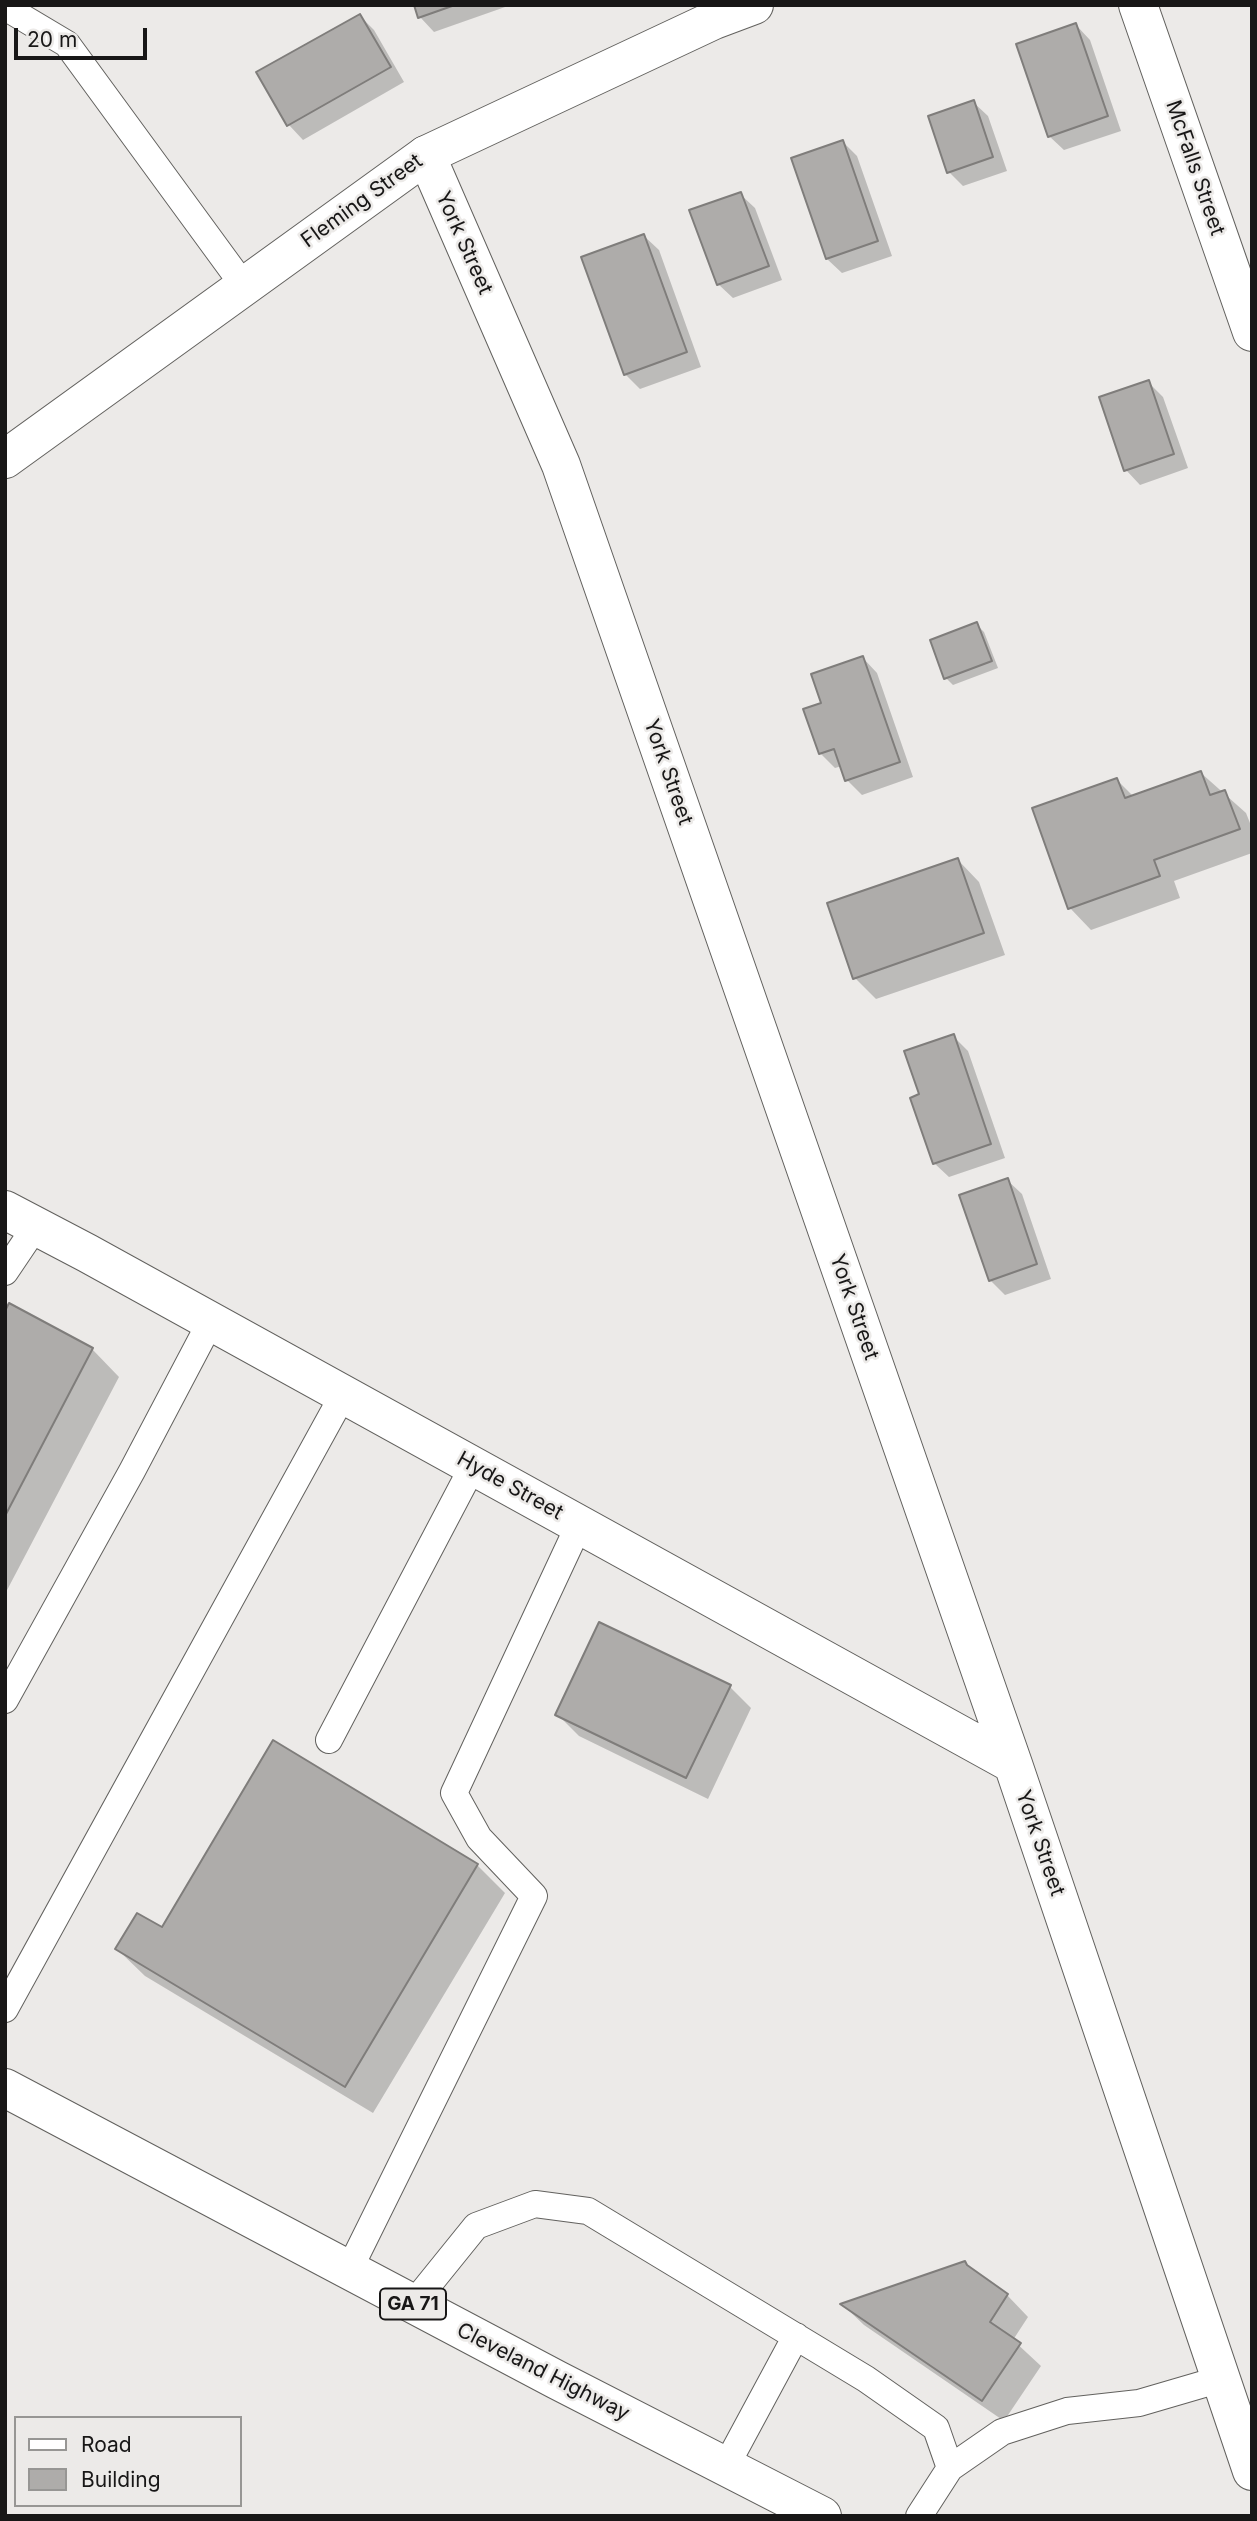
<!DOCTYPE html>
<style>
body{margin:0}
#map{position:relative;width:1257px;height:2521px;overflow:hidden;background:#eceae8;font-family:Inter,sans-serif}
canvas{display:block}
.frame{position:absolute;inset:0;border:7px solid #181717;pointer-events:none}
.legend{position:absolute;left:14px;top:2416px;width:228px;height:91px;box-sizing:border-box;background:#eceae8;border:2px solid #979694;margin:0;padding:9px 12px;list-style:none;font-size:21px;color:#181717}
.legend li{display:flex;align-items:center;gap:14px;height:35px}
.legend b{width:35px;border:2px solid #979694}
.scale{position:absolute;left:14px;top:28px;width:133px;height:32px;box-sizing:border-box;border:4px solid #181717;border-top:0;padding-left:9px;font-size:21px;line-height:24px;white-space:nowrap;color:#181717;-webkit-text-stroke:5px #eceae8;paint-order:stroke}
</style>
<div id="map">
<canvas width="1257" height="2521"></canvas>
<div class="frame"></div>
<ul class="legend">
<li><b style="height:9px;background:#fff"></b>Road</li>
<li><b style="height:19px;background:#aeacaa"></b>Building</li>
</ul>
<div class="scale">20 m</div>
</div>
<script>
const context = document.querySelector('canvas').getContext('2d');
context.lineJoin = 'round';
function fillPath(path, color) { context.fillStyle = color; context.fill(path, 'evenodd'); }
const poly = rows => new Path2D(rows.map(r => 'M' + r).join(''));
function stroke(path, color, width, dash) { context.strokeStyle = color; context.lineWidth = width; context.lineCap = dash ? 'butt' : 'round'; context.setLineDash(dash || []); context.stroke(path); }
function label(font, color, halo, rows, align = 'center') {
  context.font = font + ' Inter,sans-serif'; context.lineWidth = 5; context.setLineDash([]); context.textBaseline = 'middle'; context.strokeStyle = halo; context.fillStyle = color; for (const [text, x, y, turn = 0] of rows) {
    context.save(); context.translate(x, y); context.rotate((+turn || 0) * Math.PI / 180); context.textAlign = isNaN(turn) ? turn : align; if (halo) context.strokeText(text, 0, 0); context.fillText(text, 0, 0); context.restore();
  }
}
fillPath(poly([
 [415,5,508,5,508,6,434,32,420,17],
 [360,16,374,30,404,82,303,140,289,125,259,73],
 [1076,25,1090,40,1121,131,1064,150,1049,136],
 [973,102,988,116,1007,171,963,186,949,172],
 [843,142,857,156,892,256,842,273,827,259],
 [740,194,755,208,782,280,733,298,718,284],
 [644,236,659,250,701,367,640,389,625,374],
 [1148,382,1163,397,1188,468,1140,485,1126,470],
 [977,625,984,632,998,668,953,685,946,678],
 [863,658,877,673,913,777,862,795,847,780,842,766,835,768,820,753],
 [1201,773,1246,813,1252,828,1252,853,1174,881,1180,898,1091,930,1070,908,1117,780,1134,797],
 [958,860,979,882,1005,955,876,999,855,978],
 [953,1036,968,1051,1005,1158,949,1177,934,1163,921,1096],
 [1007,1180,1022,1194,1051,1279,1005,1295,990,1280],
 [5,1315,92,1349,119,1377,5,1594],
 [730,1687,751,1708,708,1799,579,1736,557,1714],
 [274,1743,477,1865,505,1893,373,2113,145,1976,117,1949,162,1930],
 [965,2263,976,2274,1007,2295,1028,2317,1013,2340,1041,2366,1004,2421,864,2325,843,2305]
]), '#0003');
const building = poly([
 [414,5,455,5,418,18,414,5],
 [360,14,391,67,287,126,256,72,360,14],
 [1076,23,1108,116,1048,137,1016,44,1076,23],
 [974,100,993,157,947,173,928,116,974,100],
 [843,140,878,241,826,259,791,158,843,140],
 [741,192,769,266,717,285,689,210,741,192],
 [644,234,687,352,624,375,581,257,644,234],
 [1149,380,1174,454,1124,471,1099,397,1149,380],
 [977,622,992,661,944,679,930,640,977,622],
 [863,656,900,762,845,781,834,749,819,754,803,709,821,703,811,674,863,656],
 [1201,771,1210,795,1225,790,1240,829,1154,860,1160,876,1068,909,1032,808,1117,778,1125,798,1201,771],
 [958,858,984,933,853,979,827,903,958,858],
 [954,1034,991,1144,933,1164,910,1098,919,1094,904,1051,954,1034],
 [1008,1178,1037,1264,989,1281,959,1195,1008,1178],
 [9,1303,93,1348,5,1516,5,1311,9,1303],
 [599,1622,731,1685,686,1778,555,1715,599,1622],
 [273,1740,478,1864,345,2087,115,1949,137,1913,162,1927,273,1740],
 [965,2261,967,2265,1008,2294,990,2322,1021,2343,982,2401,840,2304,965,2261]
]);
fillPath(building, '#aeacaa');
stroke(building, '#7f7d7b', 2);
const service = poly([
 [5,7,67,44,244,286],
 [5,1272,36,1226],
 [5,1700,132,1471,211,1321],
 [329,1740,473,1466],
 [5,2009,343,1395],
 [349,2270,534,1896,479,1838,454,1793,579,1525],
 [413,2304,476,2226,535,2204,588,2211,866,2379,936,2428,950,2468],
 [726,2466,796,2336],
 [919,2516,950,2468,1002,2432,1067,2411,1139,2403,1221,2379]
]);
const minor = poly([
 [1138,5,1252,332],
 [426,155,561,465,1013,1764,1252,2471],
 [5,1210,87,1253,1013,1764]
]);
const tertiary = poly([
 [5,459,426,155,714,20,754,5]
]);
const primary = poly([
 [5,2088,557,2380,822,2516]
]);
stroke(service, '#62615e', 28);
stroke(minor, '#62615e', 40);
stroke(tertiary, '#62615e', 40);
stroke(primary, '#62615e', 40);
stroke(service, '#fff', 26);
stroke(minor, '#fff', 38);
stroke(tertiary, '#fff', 38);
stroke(primary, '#fff', 38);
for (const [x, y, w] of [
 [413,2304,66]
]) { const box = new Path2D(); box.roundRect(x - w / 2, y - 15.5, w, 31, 5); context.fillStyle = '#eceae8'; context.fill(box); stroke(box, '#181717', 2); }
label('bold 19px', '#181717', null, [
 ["GA 71",413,2304]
]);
label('21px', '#181717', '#eceae8', [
 ["McFalls Street",1195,168,71],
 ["Fleming Street",362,201,-36],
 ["York Street",464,243,66],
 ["York Street",668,772,71],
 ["York Street",854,1307,71],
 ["Hyde Street",510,1486,29],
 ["York Street",1040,1843,71],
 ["Cleveland Highway",543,2372,27]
]);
</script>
